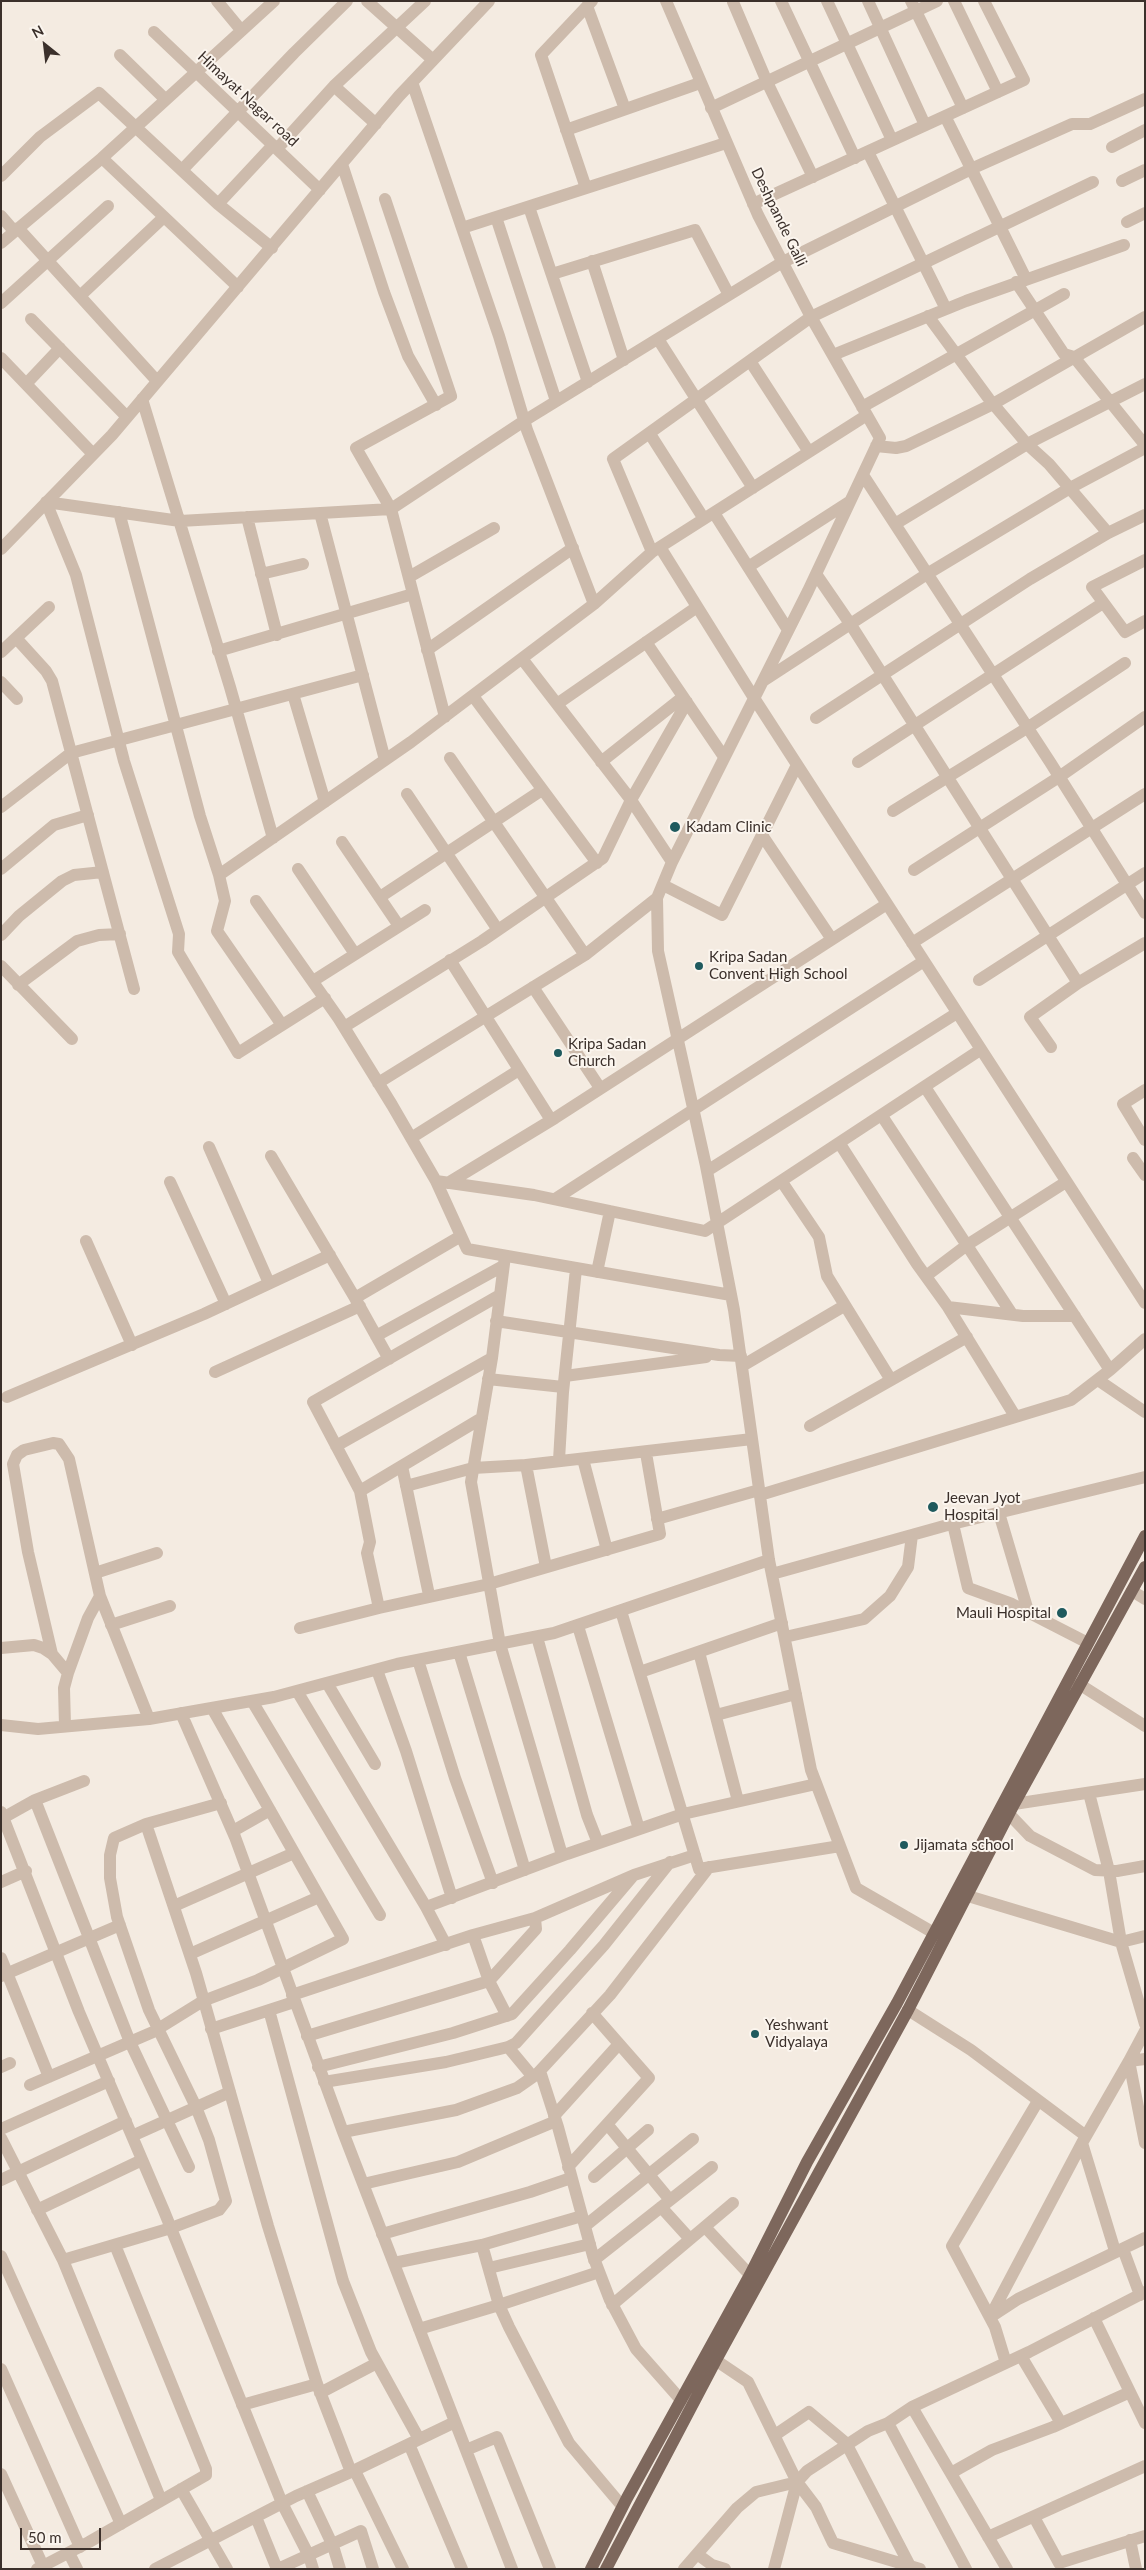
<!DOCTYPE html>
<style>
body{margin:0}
#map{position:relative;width:1146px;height:2570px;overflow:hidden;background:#f4ebe1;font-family:Lato,sans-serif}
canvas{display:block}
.frame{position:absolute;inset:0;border:2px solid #3b302b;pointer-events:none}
.north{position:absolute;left:20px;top:20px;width:50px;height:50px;-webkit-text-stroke:4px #fbf5ee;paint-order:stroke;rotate:331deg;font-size:14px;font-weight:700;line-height:20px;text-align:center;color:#3b302b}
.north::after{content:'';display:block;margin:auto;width:18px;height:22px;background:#3b302b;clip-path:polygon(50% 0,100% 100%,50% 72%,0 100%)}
.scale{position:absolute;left:20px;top:2528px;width:81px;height:22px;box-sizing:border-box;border:2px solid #3b302b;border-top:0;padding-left:6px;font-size:15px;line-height:18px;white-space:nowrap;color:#3b302b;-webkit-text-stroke:4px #fbf5ee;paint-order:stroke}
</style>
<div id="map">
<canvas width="1146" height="2570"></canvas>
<div class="frame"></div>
<div class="north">N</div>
<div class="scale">50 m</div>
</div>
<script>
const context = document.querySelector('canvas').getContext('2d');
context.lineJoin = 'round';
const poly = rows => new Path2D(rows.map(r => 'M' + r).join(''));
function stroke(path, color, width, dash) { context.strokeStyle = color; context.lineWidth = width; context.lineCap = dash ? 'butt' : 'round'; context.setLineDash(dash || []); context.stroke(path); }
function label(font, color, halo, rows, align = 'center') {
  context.font = font + ' Lato,sans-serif'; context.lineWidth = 4; context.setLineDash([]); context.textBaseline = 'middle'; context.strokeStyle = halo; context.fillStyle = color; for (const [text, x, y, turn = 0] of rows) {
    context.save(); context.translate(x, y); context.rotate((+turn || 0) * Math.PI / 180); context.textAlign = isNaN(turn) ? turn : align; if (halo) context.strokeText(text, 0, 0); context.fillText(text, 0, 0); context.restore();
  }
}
stroke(poly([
 [217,1,241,30],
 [367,1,433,60],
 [666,1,758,215,811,317,880,438,808,591,672,862,657,898,658,951,706,1166,734,1310,769,1560,811,1770,856,1888,934,1933],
 [781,1,855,158],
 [827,1,892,140],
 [868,1,925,125],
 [911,1,963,108],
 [954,1,998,92],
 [733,2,767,82,813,177],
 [587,6,625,109],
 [154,32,320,190],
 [120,55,165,99],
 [334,86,376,124],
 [711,108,937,1],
 [945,116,1026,279],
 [566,130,700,83],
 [1112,147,1145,130],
 [277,149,334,86,425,1],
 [868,152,946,309],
 [102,158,238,287],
 [342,164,384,292,408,356,436,405],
 [182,170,294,53,347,1],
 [1,176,40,137,99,93,218,204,272,248],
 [1122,181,1145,170],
 [586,188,541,55,592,1],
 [385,199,451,396,356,448,391,509,445,717],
 [218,204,273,145],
 [753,204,1024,80,984,1],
 [529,207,588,382],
 [1,216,14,231],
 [496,217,556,401],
 [1127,222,1145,213],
 [18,228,157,381],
 [462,228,726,143],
 [1,243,102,158,274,1],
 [592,261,624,360],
 [552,274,695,230,729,295],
 [1016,282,1064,354,1074,357,1145,445],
 [80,296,164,217],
 [1,303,108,206],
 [928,316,989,399,1027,444,1049,464,1108,533],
 [31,319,127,417],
 [658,339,753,488],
 [833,355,966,301,1124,245],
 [1,358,93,454],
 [750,361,809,452],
 [26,384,60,348],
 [142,399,230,687,273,838],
 [862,407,1064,294],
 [650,434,704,519],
 [876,446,896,448,906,446,993,404,1145,317],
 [863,475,1050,762,1145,913],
 [46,502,180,521,391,509,524,421,781,263,971,169,1072,124,1090,124,1145,99],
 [46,502,76,575,124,761,179,934,178,952,238,1053,325,998],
 [119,512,200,816,219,875,411,742,594,604,527,430,499,336,412,82],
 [320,513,385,760],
 [714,513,788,630],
 [247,517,277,635],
 [895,524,1027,444,1145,384],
 [660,547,754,698,1145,1303],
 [1,549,112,435,399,96,489,1],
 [652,552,613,459,811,317,1093,182],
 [1145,560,1092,587,1125,632,1145,621],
 [748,567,849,502],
 [261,574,303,564],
 [816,574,851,625,1078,983],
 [409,577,494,528],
 [594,604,652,552,867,415],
 [16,638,46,671,52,681,134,989],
 [646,642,724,757],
 [427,650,573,548],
 [218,651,413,594],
 [1,652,49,607],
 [523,660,631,800,672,862],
 [763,681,927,574,1070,488,1145,448],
 [1,682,17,699],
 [293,694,325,802],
 [473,696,597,863],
 [557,704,697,607],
 [816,718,1030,579,1108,533,1145,515],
 [450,758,585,955],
 [601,762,683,697],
 [858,762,1103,603],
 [407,794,498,930],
 [1,807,71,753,363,675],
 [893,811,1027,728,1125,663],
 [762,835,831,938],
 [342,842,399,926],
 [1,869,54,825,88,815],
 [298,869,355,954],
 [914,870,1059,777,1145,717],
 [219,875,225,901,217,931,282,1025],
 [663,885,722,915,797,765],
 [380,897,542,790],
 [256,901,339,1019,392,1105,436,1181,467,1249,731,1295],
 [1,935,19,916,62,881,74,875,103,872],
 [912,943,1145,794],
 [450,960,551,1120],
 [1,966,72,1039],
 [979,980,1145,873],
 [313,981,425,910],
 [18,985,77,941,99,935,120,934],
 [533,987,600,1088],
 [344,1027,482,941,603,858,631,800,687,702],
 [1051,1047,1030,1017,1078,983,1145,943],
 [378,1083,585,955,657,898],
 [925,1087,1110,1370,1145,1339],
 [1145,1090,1123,1104,1145,1140],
 [882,1116,1012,1314],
 [411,1138,519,1070],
 [840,1144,917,1264,948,1307,1023,1316,1075,1316],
 [209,1147,269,1283],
 [271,1156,355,1298,389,1359],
 [1133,1158,1145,1175],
 [707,1171,957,1013],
 [436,1181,534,1195,705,1231,980,1050],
 [170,1182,226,1304],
 [782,1182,819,1237,827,1276,891,1380],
 [448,1183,555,1118,887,904],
 [555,1199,924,961],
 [86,1241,132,1345],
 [505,1256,492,1358,471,1482,500,1644,562,1855],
 [597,1272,610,1211],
 [926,1276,967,1245,1066,1182],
 [355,1298,461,1236],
 [948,1307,1015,1416],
 [496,1321,719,1355,741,1356],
 [376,1336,503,1266],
 [742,1366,844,1306],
 [215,1372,360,1306],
 [565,1376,706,1357],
 [488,1379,563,1387],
 [1098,1380,1145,1412],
 [7,1397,204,1314,330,1255],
 [482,1418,360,1491,370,1542,367,1553,379,1608,489,1584,660,1534,646,1453],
 [810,1426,967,1337],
 [336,1446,492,1358],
 [583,1459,607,1550],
 [559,1460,563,1392,576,1269],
 [526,1465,546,1567],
 [402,1466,429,1595],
 [406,1486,473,1468,526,1465,752,1439],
 [360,1491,313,1402,500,1295],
 [760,1495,1071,1400,1110,1370],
 [999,1513,1028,1611],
 [657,1519,759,1490],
 [953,1524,968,1588,1012,1604,1088,1643],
 [95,1573,157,1553],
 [772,1574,944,1526,1145,1477],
 [1132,1591,1145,1599],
 [621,1611,699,1869,840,1846],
 [111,1625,170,1606],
 [578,1626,639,1829],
 [300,1628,379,1608],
 [537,1637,587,1815,598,1843],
 [785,1637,864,1619,890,1596,908,1567,912,1535],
 [1,1648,34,1645,43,1648,52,1654,68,1673],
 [459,1652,525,1870],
 [699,1652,738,1801],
 [52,1654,28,1552,13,1464,17,1455,24,1450,53,1443,59,1444,69,1459,100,1596,149,1719],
 [418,1660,455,1778,493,1883],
 [377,1670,406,1751,452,1898],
 [640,1672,782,1623],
 [327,1683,375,1764],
 [1079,1684,1145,1726],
 [297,1691,426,1907,446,1945],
 [252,1701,380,1915],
 [181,1713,235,1837,343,2132,512,2569],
 [716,1715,796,1694],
 [1,1725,38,1729,149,1719,274,1697,397,1664,554,1633,769,1560],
 [65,1726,64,1688,68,1673,88,1618,100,1596],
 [1089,1793,1109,1871,1121,1942,1145,2024],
 [35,1800,130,2042,189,2167],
 [221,1803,146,1824,196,1973,268,2226,317,2384,351,2472],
 [1014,1804,1145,1784],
 [1,1812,79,2012,164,2211,282,2503,309,2556,313,2569],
 [1009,1814,1030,1836,1095,1870,1117,1871,1145,1866],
 [1,1819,35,1800,84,1781],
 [233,1831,270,1810],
 [1,1882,26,1871],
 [968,1896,1121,1942,1145,1936],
 [174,1906,294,1853],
 [426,1907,567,1854,683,1814,816,1784],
 [473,1935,489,1981,507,2016],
 [190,1954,319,1897],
 [1,1958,49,2077],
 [1,1976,120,1925],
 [292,1995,473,1935,535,1918,634,1875,695,1855],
 [269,2010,343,2281,371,2352,419,2439],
 [908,2010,971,2050,1086,2136],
 [211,2029,294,2002],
 [1145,2031,1129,2061,1145,2059],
 [307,2036,489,1981,536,1929,535,1918],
 [508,2047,533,2077],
 [1129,2061,1145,2143],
 [1,2067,10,2063],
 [318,2067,453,2033,512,2014,570,1950,632,1877],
 [540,2071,558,2127,593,2256,610,2300,636,2349,681,2400],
 [324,2082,446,2062,508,2047,516,2043,604,1945,670,1862],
 [30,2085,153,2032,203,2001,258,1980,343,1939,212,1708],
 [554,2116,619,2044],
 [607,2124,670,2200],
 [1,2129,109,2081],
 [343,2132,456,2110,517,2088,537,2074,610,1995,709,1867],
 [132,2136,230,2092],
 [1,2138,63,2260,161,2500],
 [1082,2143,1115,2251],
 [568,2167,649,2078,592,2013],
 [594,2177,648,2130],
 [1,2180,126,2121],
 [363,2184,458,2162,556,2121],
 [661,2207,690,2239],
 [37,2210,142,2160],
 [585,2226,693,2139],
 [705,2227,750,2275],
 [382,2234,530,2192,571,2178],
 [482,2245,499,2305,509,2327,569,2443,622,2506],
 [1123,2249,1140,2295],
 [1,2256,121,2524],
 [63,2260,171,2228,219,2210,226,2201,209,2140,196,2107,149,2010,117,1917,110,1878,110,1855,114,1838,146,1824],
 [594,2260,712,2167],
 [394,2263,482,2245,582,2216],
 [489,2268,590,2244],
 [612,2305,733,2203],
 [992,2316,1018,2299,1145,2238],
 [990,2317,1082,2143,1129,2061],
 [1094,2318,1145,2423],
 [419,2329,499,2305,599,2272],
 [708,2355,748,2382,797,2482,816,2507,833,2543,920,2569],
 [1021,2356,1061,2423],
 [1006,2363,995,2327,952,2246,1038,2101],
 [1,2369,80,2547],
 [320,2393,377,2363],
 [242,2405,317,2384],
 [912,2407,1007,2569],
 [888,2423,966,2569],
 [775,2435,809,2412,846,2443,910,2566],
 [409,2444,462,2569],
 [466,2450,497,2437,550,2569],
 [355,2471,403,2569],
 [951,2473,992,2450,1053,2427,1130,2392],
 [1,2474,43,2566],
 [181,2489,227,2569],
 [307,2491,333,2546,340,2569],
 [256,2517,277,2569],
 [1034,2517,1059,2563,1145,2536],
 [988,2537,1145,2466],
 [1130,2540,1136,2569],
 [69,2553,77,2569],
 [697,2554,712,2565,725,2569],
 [37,2569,89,2542,206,2475,206,2469,115,2245],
 [155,2569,296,2496,351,2472,455,2422],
 [278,2569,361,2531,373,2569],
 [684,2569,737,2508,756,2492,797,2482,807,2471,868,2431,888,2423,912,2407,1029,2352,1145,2292],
 [774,2569,797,2482]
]), '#cdbbac', 12);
stroke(poly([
 [591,2569,627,2498,750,2275,807,2162,897,2003,1145,1536],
 [606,2569,716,2360,908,2010,1014,1804,1145,1567]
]), '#7d675c', 12);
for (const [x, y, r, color] of [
 [675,827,6,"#1f5a5e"],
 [699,966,5,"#1f5a5e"],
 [558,1053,5,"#1f5a5e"],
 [933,1507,6,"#1f5a5e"],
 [1062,1613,6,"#1f5a5e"],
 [904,1845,5,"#1f5a5e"],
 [755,2034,5,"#1f5a5e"]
]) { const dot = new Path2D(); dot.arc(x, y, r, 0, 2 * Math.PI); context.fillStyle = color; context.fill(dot); stroke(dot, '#fbf5ee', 2); }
label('15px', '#3b302b', '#fbf5ee', [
 ["Himayat Nagar road",248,99,43],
 ["Deshpande Galli",779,217,64]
]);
label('15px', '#3b302b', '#fbf5ee', [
 ["Kadam Clinic",686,827],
 ["Kripa Sadan",709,957],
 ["Convent High School",709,974],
 ["Kripa Sadan",568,1044],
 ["Church",568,1061],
 ["Jeevan Jyot",944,1498],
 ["Hospital",944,1515],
 ["Mauli Hospital",1051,1613,"right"],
 ["Jijamata school",914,1845],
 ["Yeshwant",765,2025],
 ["Vidyalaya",765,2042]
], 'left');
</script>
